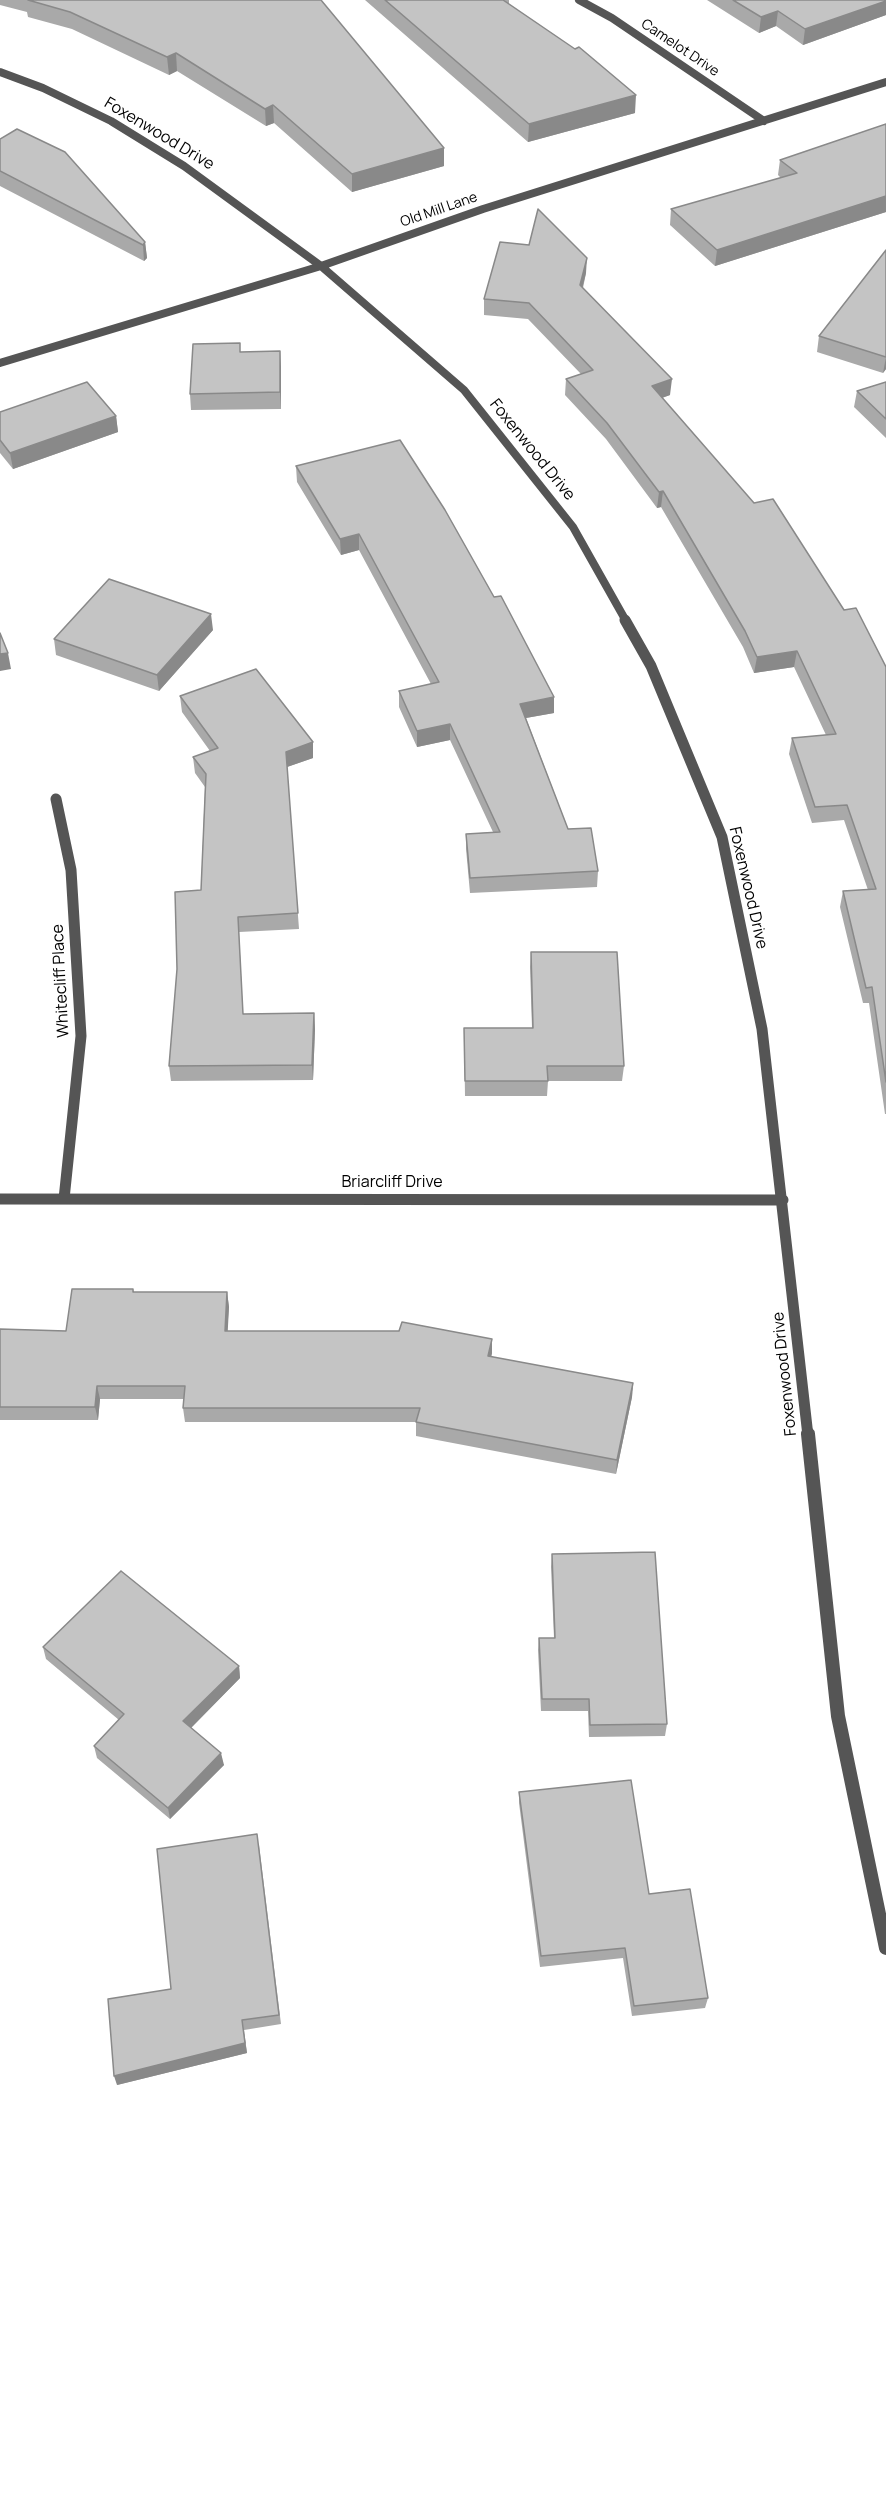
<!DOCTYPE html>
<style>
body{margin:0}
canvas{display:block;background:#fff}
</style>
<canvas width="886" height="2504"></canvas>
<script>
const context = document.querySelector('canvas').getContext('2d');
context.lineJoin = 'round';
const poly = rows => new Path2D(rows.map(r => 'M' + r).join(''));
function stroke(path, color, width, dash) { context.strokeStyle = color; context.lineWidth = width; context.lineCap = dash ? 'butt' : 'round'; context.setLineDash(dash || []); context.stroke(path); }
function fillPath(path, color) { context.fillStyle = color; context.fill(path, 'evenodd'); }
function label(font, color, halo, rows, align = 'center') {
  context.font = font + ' Manrope,sans-serif'; context.lineWidth = 5; context.setLineDash([]); context.textBaseline = 'middle'; context.strokeStyle = halo; context.fillStyle = color; for (const [text, x, y, turn = 0] of rows) {
    context.save(); context.translate(x, y); context.rotate((+turn || 0) * Math.PI / 180); context.textAlign = isNaN(turn) ? turn : align; if (halo) context.strokeText(text, 0, 0); context.fillText(text, 0, 0); context.restore();
  }
}
stroke(poly([
 [579,0,612,18,764,121],
 [0,72,43,88,111,121,184,166,321,266,464,390,573,527,626,621],
 [0,363,321,266,483,209,886,82]
]), '#555', 8);
stroke(poly([
 [625,620,651,666,722,837,762,1029,808,1436],
 [56,799,71,870,81,1036,64,1199],
 [0,1199,783,1200]
]), '#555', 11);
stroke(poly([
 [808,1434,838,1716,886,1948]
]), '#555', 14);
fillPath(poly([
 [0,0,321,0,444,166,352,192,274,123,266,126,177,71,169,75,72,29,28,17,27,12,0,5],
 [365,0,509,0,509,4,635,113,528,142],
 [707,0,886,0,886,15,803,45,776,26,759,33],
 [886,124,886,212,715,266,670,225,671,209,781,178,778,175,780,160],
 [0,139,145,242,147,258,144,261,0,186],
 [886,250,886,369,883,373,817,352,819,336],
 [586,273,583,288,670,395,662,398,844,610,886,667,886,1114,885,1114,869,1003,863,1003,840,907,843,891,868,890,844,820,812,823,789,754,792,738,826,735,794,667,754,673,743,647,661,507,657,508,606,439,565,395,566,379,581,374,528,319,484,315,484,299],
 [241,352,281,367,281,409,191,410,190,394],
 [886,382,886,438,854,407,857,391],
 [0,412,116,416,118,432,13,469,0,453],
 [296,466,494,597,554,697,554,713,526,718,568,829,598,871,597,887,470,893,466,849,466,834,493,832,450,740,417,747,399,707,399,691,431,684,359,550,341,555,297,482],
 [213,630,159,691,56,655,54,639],
 [180,696,313,758,287,767,299,929,239,932,243,1014,314,1013,315,1029,313,1080,171,1081,169,1066,201,890,205,787,195,773,193,757,210,751,182,712],
 [531,952,624,1066,622,1081,548,1081,547,1096,465,1096,464,1028,532,1028,530,967],
 [133,1289,134,1292,227,1292,229,1307,227,1331,492,1353,491,1357,633,1383,632,1397,616,1474,416,1436,416,1422,185,1422,183,1408,184,1399,100,1399,98,1420,0,1420,0,1329,66,1331],
 [552,1554,667,1724,665,1736,589,1737,588,1711,541,1711,538,1650,539,1638,554,1638,551,1567],
 [43,1647,239,1666,240,1678,191,1728,224,1765,170,1819,97,1758,94,1746,119,1720,46,1659],
 [519,1792,649,1894,708,1998,705,2008,632,2016,623,1958,540,1967,519,1803],
 [259,1845,281,2024,244,2030,247,2053,117,2085,171,1989]
]), '#a9a9a9');
fillPath(poly([
 [886,1,886,15,803,45,805,29],
 [778,11,776,26,759,33,761,17],
 [176,53,177,71,169,75,167,57],
 [636,95,635,113,528,142,529,124],
 [273,105,274,123,266,126,265,109],
 [444,148,444,166,352,192,352,174],
 [886,196,886,212,715,266,717,250],
 [145,242,147,258,144,261,143,245],
 [587,258,586,273,579,301,580,285],
 [280,351,281,367,281,409,280,392],
 [886,357,886,369,883,373],
 [672,379,670,395,650,402,652,386],
 [116,416,118,432,13,469,10,453],
 [663,491,661,507,657,508,659,492],
 [359,534,359,550,341,555,340,539],
 [211,614,213,630,159,691,157,675],
 [797,651,794,667,754,673,757,657],
 [8,653,11,669,0,671,0,654],
 [554,697,554,713,520,719,520,704],
 [450,724,450,740,417,747,417,731],
 [313,742,313,758,287,767,286,752],
 [314,1013,315,1029,313,1080,312,1065],
 [227,1292,229,1307,227,1345,225,1331],
 [492,1339,492,1353,488,1370,488,1356],
 [633,1383,632,1397,616,1474,617,1460],
 [97,1386,100,1399,98,1420,95,1407],
 [239,1666,240,1678,186,1733,183,1721],
 [221,1753,224,1765,170,1819,168,1808],
 [242,2020,247,2053,117,2085,114,2076]
]), '#898989');
const building = poly([
 [28,0,321,0,444,148,352,174,273,105,265,109,176,53,167,57,70,12,28,0],
 [385,0,503,0,575,49,579,47,636,95,529,124,385,0],
 [733,0,886,0,886,1,805,29,778,11,761,17,733,0],
 [886,124,886,196,717,250,671,209,797,173,780,160,886,124],
 [17,129,65,152,145,242,143,245,0,171,0,139,17,129],
 [538,209,587,258,580,285,672,379,652,386,754,503,773,499,844,610,856,608,886,667,886,1082,872,987,866,988,843,891,876,889,847,805,815,807,792,738,836,734,797,651,757,657,745,631,663,491,659,492,607,423,566,379,593,370,529,303,484,299,500,242,529,245,538,209],
 [886,250,886,357,819,336,886,250],
 [240,343,240,352,280,351,280,392,190,394,193,344,240,343],
 [87,382,116,416,10,453,0,440,0,412,87,382],
 [886,382,886,419,857,391,886,382],
 [400,440,445,510,494,597,501,596,554,697,520,704,568,829,591,828,598,871,470,878,466,834,500,832,450,724,417,731,399,691,439,682,359,534,340,539,296,466,400,440],
 [109,579,211,614,157,675,54,639,109,579],
 [0,633,8,653,0,654,0,633],
 [256,669,313,742,286,752,298,913,238,917,243,1014,314,1013,312,1065,169,1066,177,969,175,892,201,890,206,774,193,757,218,748,180,696,256,669],
 [531,952,617,952,624,1066,547,1066,548,1081,465,1081,464,1028,533,1028,531,952],
 [72,1289,133,1289,133,1292,227,1292,225,1331,399,1331,402,1322,492,1339,488,1356,633,1383,617,1460,416,1422,420,1408,183,1408,185,1386,97,1386,95,1407,0,1407,0,1329,66,1331,72,1289],
 [655,1552,667,1724,590,1725,589,1699,542,1699,539,1638,555,1638,552,1554,655,1552],
 [121,1571,239,1666,183,1721,221,1753,168,1808,94,1746,124,1714,43,1647,121,1571],
 [631,1780,649,1894,690,1889,708,1998,634,2006,625,1948,541,1956,519,1792,631,1780],
 [257,1834,279,2015,242,2020,245,2043,114,2076,108,1999,171,1989,157,1849,257,1834]
]);
fillPath(building, '#c4c4c4');
stroke(building, '#898989', 1.5);
label('14px', '#000', '#fff', [
 ["Camelot Drive",680,48,34],
 ["Old Mill Lane",439,210,-19]
]);
label('16px', '#000', '#fff', [
 ["Foxenwood Drive",159,134,31],
 ["Foxenwood Drive",532,450,51],
 ["Foxenwood Drive",748,888,77],
 ["Whitecliff Place",61,981,-93],
 ["Briarcliff Drive",392,1183],
 ["Foxenwood Drive",785,1374,-96]
]);
</script>
